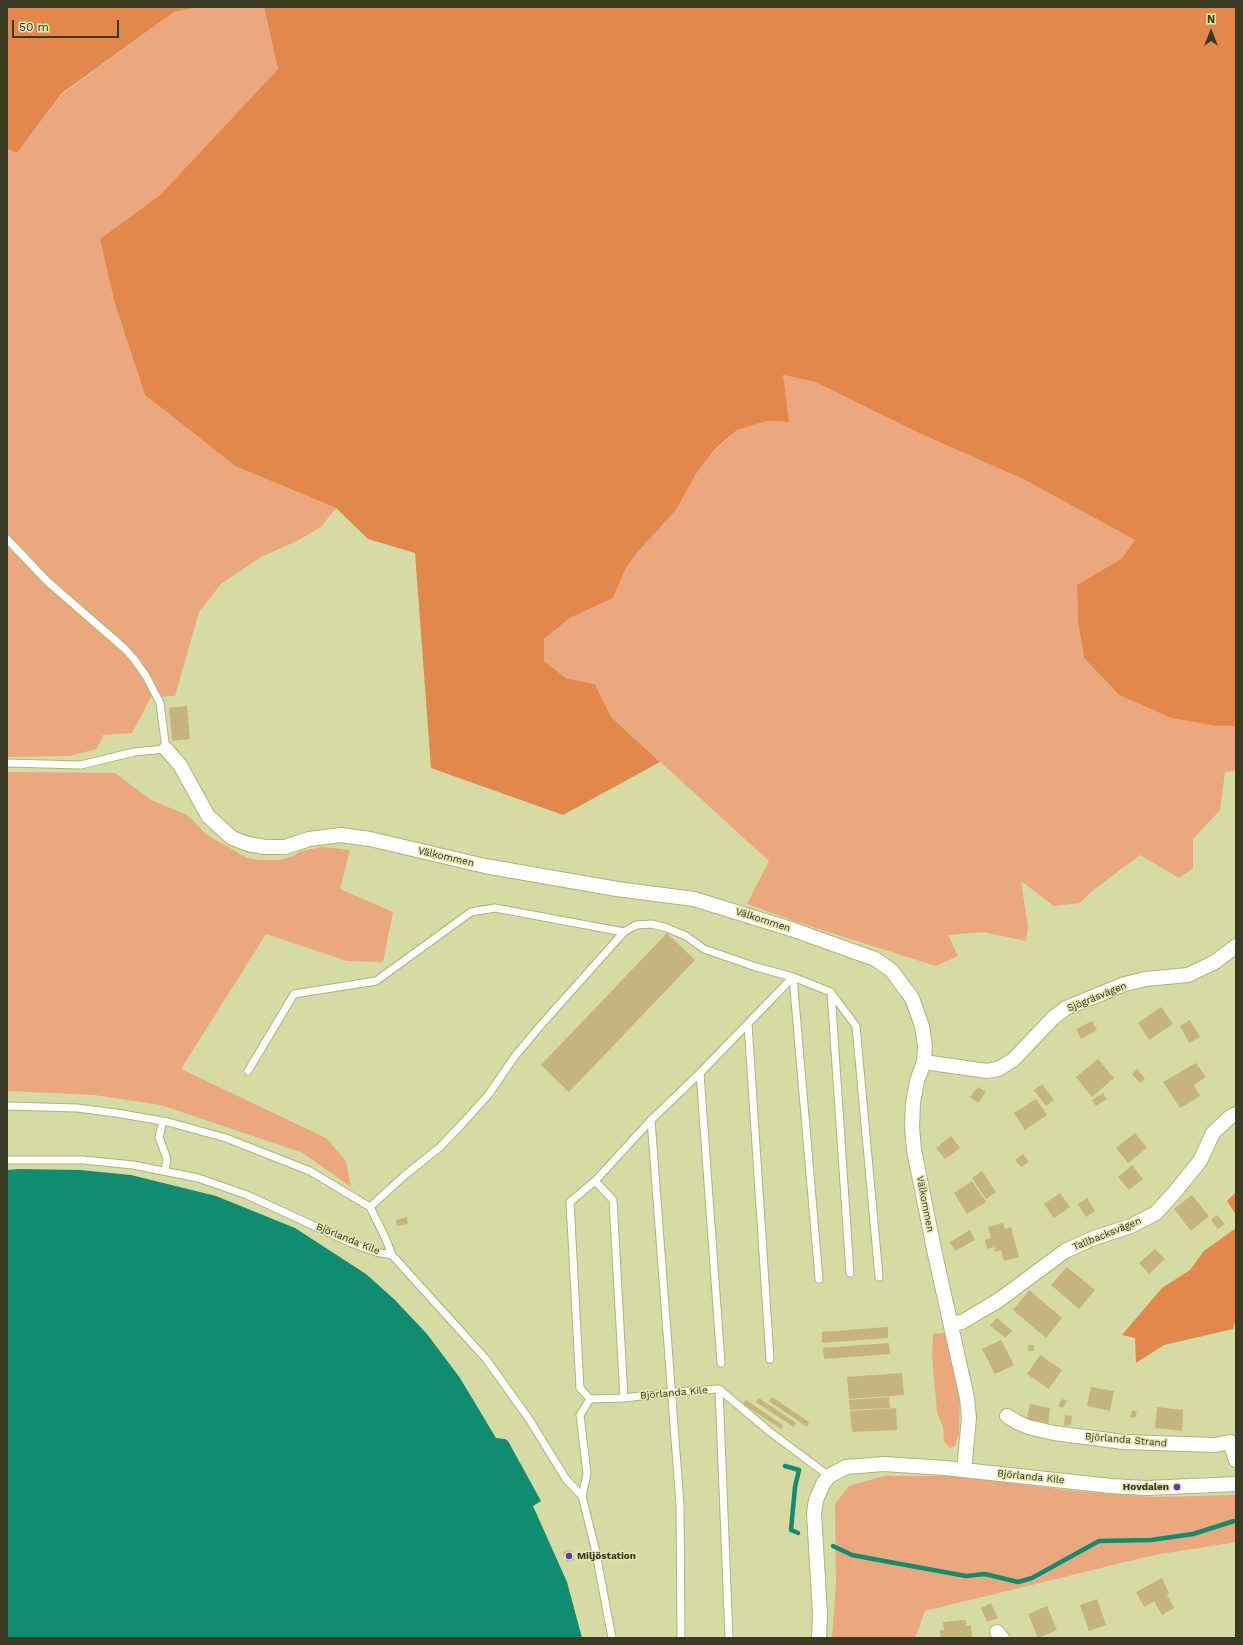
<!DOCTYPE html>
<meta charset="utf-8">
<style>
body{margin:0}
#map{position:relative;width:1243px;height:1645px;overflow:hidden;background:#d5dba2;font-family:"Work Sans",sans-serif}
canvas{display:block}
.frame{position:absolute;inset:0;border:8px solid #383a24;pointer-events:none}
.north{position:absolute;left:1191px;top:12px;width:40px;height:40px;-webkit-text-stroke:3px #e2e8af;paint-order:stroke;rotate:0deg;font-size:11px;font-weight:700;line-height:16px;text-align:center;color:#383a24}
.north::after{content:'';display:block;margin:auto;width:14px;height:18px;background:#383a24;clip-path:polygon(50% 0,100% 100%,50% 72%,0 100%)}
.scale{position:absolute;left:12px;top:20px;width:107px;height:18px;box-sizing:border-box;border:2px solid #383a24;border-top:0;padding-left:5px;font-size:12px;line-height:14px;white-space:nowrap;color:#383a24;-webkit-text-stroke:3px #e2e8af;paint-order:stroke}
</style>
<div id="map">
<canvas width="1243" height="1645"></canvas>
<div class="frame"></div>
<div class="north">N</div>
<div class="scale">50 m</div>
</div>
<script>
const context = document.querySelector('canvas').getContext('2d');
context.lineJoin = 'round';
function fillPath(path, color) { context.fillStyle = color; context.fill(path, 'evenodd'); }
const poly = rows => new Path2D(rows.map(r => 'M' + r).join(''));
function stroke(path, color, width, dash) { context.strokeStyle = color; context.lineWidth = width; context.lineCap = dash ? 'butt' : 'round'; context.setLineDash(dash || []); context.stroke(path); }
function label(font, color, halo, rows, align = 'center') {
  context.font = font + ' "Work Sans",sans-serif'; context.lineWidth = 3; context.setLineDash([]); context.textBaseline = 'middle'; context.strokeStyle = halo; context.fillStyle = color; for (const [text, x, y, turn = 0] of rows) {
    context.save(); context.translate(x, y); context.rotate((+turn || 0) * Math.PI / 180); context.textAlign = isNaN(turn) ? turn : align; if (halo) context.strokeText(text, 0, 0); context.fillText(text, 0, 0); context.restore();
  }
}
fillPath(poly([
 [198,7,264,7,278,69,160,195,100,239,114,301,145,395,235,466,336,508,321,527,297,541,261,557,221,584,199,612,175,696,151,697,132,733,103,735,97,749,69,756,7,757,7,149,17,153,62,94,174,12],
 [782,375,815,382,921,434,1023,479,1135,540,1121,559,1077,585,1078,622,1084,658,1119,695,1171,718,1216,726,1236,726,1236,771,1225,772,1220,810,1193,839,1193,868,1179,878,1140,855,1092,891,1080,903,1054,906,1021,881,1028,927,1026,941,984,932,948,935,958,956,936,966,800,923,747,904,769,861,611,717,595,684,566,678,544,661,544,639,570,618,613,598,626,568,636,554,676,510,696,474,715,450,737,430,767,421,788,422],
 [7,772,115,773,151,800,187,815,207,835,247,858,260,860,280,860,293,856,301,851,322,847,350,850,340,889,393,912,383,962,347,961,266,934,181,1069,326,1138,346,1161,351,1187,303,1153,161,1105,94,1095,7,1091],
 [946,1333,960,1398,959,1435,955,1446,950,1448,944,1441,943,1427,937,1412,932,1356,933,1334],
 [884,1476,958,1476,1075,1491,1154,1497,1236,1495,1236,1542,1154,1555,925,1611,915,1638,832,1638,836,1582,835,1504,849,1486]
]), '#eba87e');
fillPath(poly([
 [7,7,198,7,174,12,62,93,17,153,7,149],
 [264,7,1236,7,1236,726,1216,726,1171,718,1119,695,1084,658,1078,622,1077,585,1121,559,1135,540,1023,479,921,434,815,382,783,375,789,422,767,421,737,430,715,449,696,474,676,510,636,554,626,568,613,598,570,618,544,639,544,661,566,678,595,684,611,717,660,762,563,815,431,768,415,553,368,539,336,508,235,466,145,395,114,301,100,239,160,195,278,69],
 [1236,1192,1236,1215,1227,1201],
 [1236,1228,1236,1319,1233,1329,1164,1345,1136,1363,1135,1338,1122,1335,1162,1288,1190,1270,1204,1251]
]), '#e3884c');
fillPath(poly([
 [19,1169,80,1170,131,1175,216,1196,295,1228,366,1274,395,1300,427,1334,460,1378,496,1438,505,1439,508,1441,541,1501,533,1506,567,1582,582,1638,7,1638,7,1170]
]), '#108c71');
stroke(poly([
 [785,1466,799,1470,795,1487,791,1530,798,1533],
 [833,1546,852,1555,884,1561,966,1576,985,1574,1018,1582,1032,1578,1099,1541,1151,1540,1193,1534,1234,1521]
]), '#108c71', 4.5);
fillPath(poly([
 [187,706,190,739,172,741,169,708],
 [667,933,695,960,569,1092,541,1065],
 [1161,1007,1173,1024,1149,1040,1138,1023],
 [1190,1020,1200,1037,1189,1043,1180,1026],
 [1092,1021,1097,1030,1081,1039,1076,1029],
 [1098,1059,1114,1078,1092,1097,1076,1077],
 [1196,1063,1206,1077,1194,1085,1200,1096,1180,1108,1163,1082],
 [1137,1069,1145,1079,1140,1083,1132,1074],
 [1042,1084,1054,1100,1046,1106,1034,1090],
 [978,1087,986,1092,978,1103,970,1097],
 [1103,1093,1107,1099,1096,1106,1092,1100],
 [1036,1099,1047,1115,1025,1130,1014,1113],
 [1135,1133,1147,1148,1128,1163,1116,1148],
 [951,1136,960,1148,945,1159,936,1148],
 [1023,1154,1029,1162,1021,1167,1015,1160],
 [1132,1165,1143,1179,1129,1190,1118,1177],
 [982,1171,996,1192,986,1199,972,1178],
 [972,1181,986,1202,967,1214,954,1193],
 [1060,1193,1070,1207,1054,1218,1044,1204],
 [1192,1195,1209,1216,1191,1231,1174,1209],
 [1087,1198,1095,1211,1086,1217,1078,1204],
 [1217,1215,1225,1224,1218,1229,1211,1220],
 [407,1217,408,1224,397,1226,396,1220],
 [1003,1223,1005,1229,1011,1227,1019,1257,1004,1261,1001,1250,995,1252,994,1247,987,1249,985,1240,991,1238,988,1227],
 [970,1230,975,1240,955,1251,950,1242],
 [1155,1249,1165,1259,1149,1274,1139,1263],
 [1067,1267,1095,1290,1079,1309,1051,1285],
 [1029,1290,1062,1318,1046,1338,1013,1310],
 [997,1318,1012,1331,1005,1338,990,1325],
 [888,1327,888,1338,822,1343,822,1332],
 [1001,1340,1014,1365,995,1374,982,1349],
 [889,1343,890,1354,824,1359,823,1348],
 [1028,1345,1034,1345,1034,1351,1028,1351],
 [1040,1355,1062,1370,1049,1389,1027,1374],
 [902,1373,904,1395,849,1399,847,1377],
 [1091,1387,1114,1391,1110,1411,1087,1406],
 [772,1397,809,1422,807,1427,769,1401],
 [889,1397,890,1408,850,1410,849,1400],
 [759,1398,796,1423,794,1427,756,1402],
 [1062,1399,1067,1401,1063,1408,1058,1406],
 [746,1400,783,1425,781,1429,743,1404],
 [1030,1404,1050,1408,1048,1423,1027,1419],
 [1157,1407,1183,1410,1182,1431,1155,1428],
 [896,1408,897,1430,852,1432,850,1411],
 [1132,1410,1137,1412,1135,1418,1130,1417],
 [1065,1415,1072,1416,1071,1425,1064,1425],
 [571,1550,574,1560,567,1562,563,1552],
 [1162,1578,1169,1593,1167,1595,1174,1608,1162,1615,1154,1601,1144,1607,1136,1592],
 [1097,1599,1106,1625,1089,1631,1080,1605],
 [991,1603,998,1618,987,1622,981,1608],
 [1047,1606,1057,1630,1038,1638,1028,1614],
 [966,1620,966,1626,971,1626,972,1638,941,1638,940,1630,944,1630,943,1622]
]), '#c5b47e');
const lane = poly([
 [7,539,47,581,124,648,134,659,146,676,160,703,166,749,134,752,81,765,7,763],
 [624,932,636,925,652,924,667,928,686,936,704,949,756,967,793,977,819,1279],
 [831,993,856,1026,879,1277],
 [748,1024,770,1359],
 [248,1071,294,994,376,981,471,912,495,908,624,932,541,1025,515,1056,489,1094,462,1124,440,1147,404,1176,370,1207],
 [700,1073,721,1363],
 [7,1106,77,1108,116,1113,168,1122,226,1138,310,1171,370,1207,385,1237,392,1255],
 [651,1120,680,1505,681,1638],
 [163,1121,159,1137,167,1159,165,1171],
 [7,1160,83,1160,133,1165,198,1178,247,1195,351,1243,376,1252,392,1255,486,1359,529,1419,566,1479,582,1496,595,1548,612,1638],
 [595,1181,613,1200,624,1398],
 [719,1389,729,1638],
 [590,1399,580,1388,570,1202,595,1181,651,1120,700,1073,793,977,831,992,850,1273],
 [582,1496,587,1474,580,1415,590,1399,624,1398,673,1392,719,1389,770,1432,829,1476]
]);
const street = poly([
 [166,749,180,765,208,816,232,838,248,844,265,847,285,847,309,839,341,835,370,839,485,866,617,889,694,899,791,929,875,959,891,970,912,998,922,1026,925,1046,924,1062,917,1081,913,1103,912,1127,914,1150,935,1254,967,1398,969,1418,964,1470],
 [924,1062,987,1071,998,1069,1013,1060,1053,1018,1066,1008,1125,984,1145,979,1188,975,1215,962,1236,946],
 [951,1324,962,1322,999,1300,1065,1251,1094,1238,1131,1226,1156,1213,1174,1193,1200,1161,1213,1133,1230,1117,1236,1114],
 [1007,1416,1017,1422,1028,1427,1054,1433,1124,1442,1215,1445,1230,1442,1236,1460],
 [997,1632,1002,1638],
 [819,1638,820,1614,814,1513,816,1500,823,1484,829,1476,846,1467,884,1464,945,1468,1111,1486,1146,1488,1236,1484]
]);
stroke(lane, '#afb47d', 9);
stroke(street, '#afb47d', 16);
stroke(lane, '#fff', 7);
stroke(street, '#fff', 14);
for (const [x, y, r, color] of [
 [1177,1487,4,"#5e38b0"],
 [569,1556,4,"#5e38b0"]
]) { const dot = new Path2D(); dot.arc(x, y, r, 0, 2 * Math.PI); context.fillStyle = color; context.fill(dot); stroke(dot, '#e2e8af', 1.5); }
label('10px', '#383a24', '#e2e8af', [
 ["Välkommen",446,857,13],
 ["Välkommen",763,920,18],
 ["Sjögräsvägen",1097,997,-22],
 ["Välkommen",925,1204,79],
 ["Tallbacksvägen",1107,1234,-22],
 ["Björlanda Kile",348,1239,22],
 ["Björlanda Kile",674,1393,-5],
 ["Björlanda Strand",1126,1440,5],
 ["Björlanda Kile",1031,1477,6]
]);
label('bold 10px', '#383a24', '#e2e8af', [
 ["Hovdalen",1169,1487],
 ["Miljöstation",577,1556,"left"]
], 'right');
</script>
